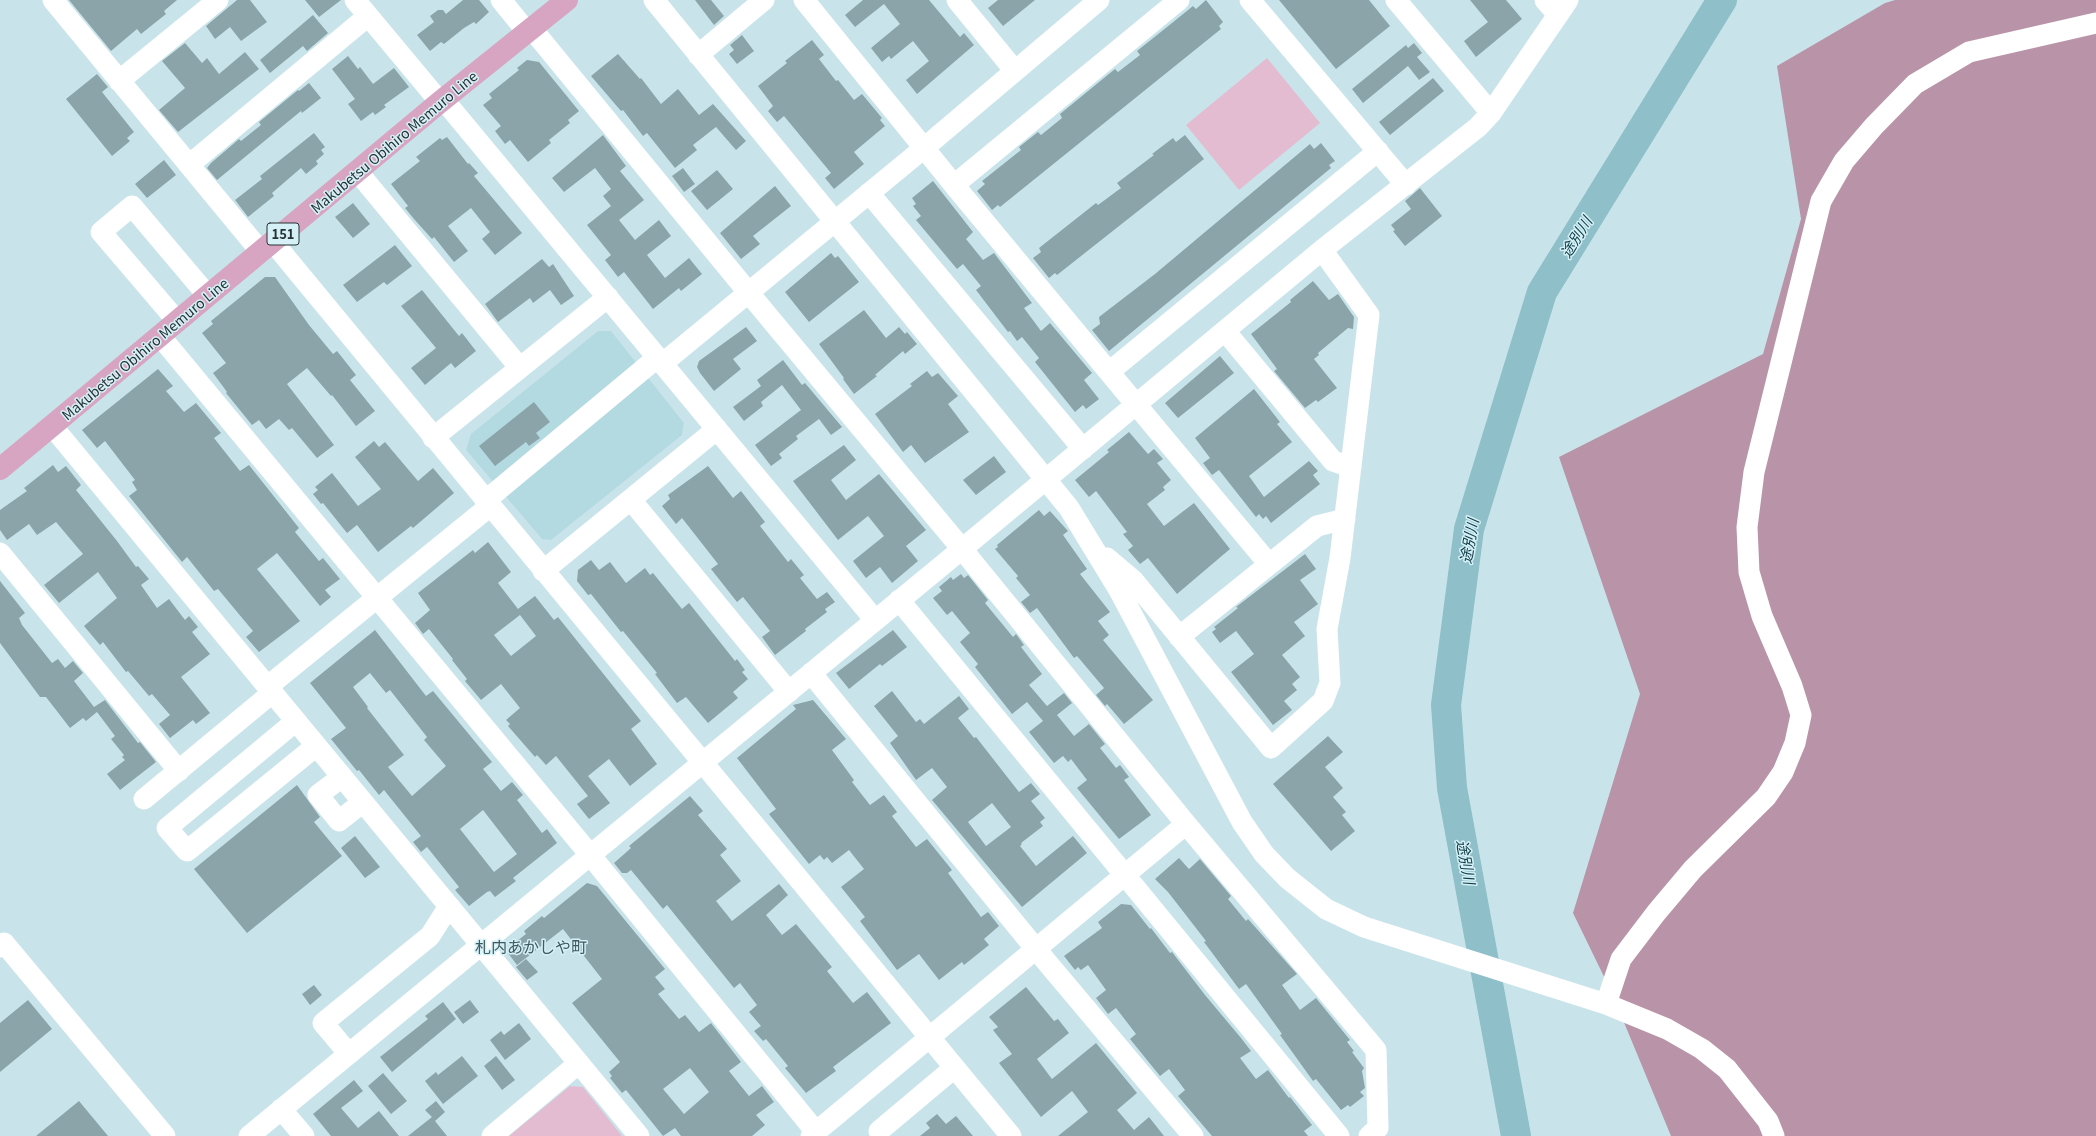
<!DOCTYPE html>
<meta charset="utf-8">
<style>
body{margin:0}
canvas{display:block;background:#c8e4ea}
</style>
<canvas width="2096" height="1136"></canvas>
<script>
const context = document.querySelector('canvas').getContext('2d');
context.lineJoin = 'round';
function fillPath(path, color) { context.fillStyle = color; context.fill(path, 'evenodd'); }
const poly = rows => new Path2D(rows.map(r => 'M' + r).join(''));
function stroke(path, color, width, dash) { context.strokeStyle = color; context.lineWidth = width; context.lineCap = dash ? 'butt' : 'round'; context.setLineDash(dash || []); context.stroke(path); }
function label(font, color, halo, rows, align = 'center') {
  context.font = font + ' Georgia,"Noto Sans JP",serif'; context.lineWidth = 3; context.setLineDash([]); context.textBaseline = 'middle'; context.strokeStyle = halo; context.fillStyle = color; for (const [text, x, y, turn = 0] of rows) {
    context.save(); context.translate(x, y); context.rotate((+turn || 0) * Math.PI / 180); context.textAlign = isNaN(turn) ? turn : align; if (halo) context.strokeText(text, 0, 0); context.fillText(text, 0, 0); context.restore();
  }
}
fillPath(poly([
 [598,331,611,331,684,423,682,435,551,540,542,539,466,450,471,434]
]), '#b4dae1');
fillPath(poly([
 [1267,58,1320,123,1239,190,1186,125],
 [570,1086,583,1087,622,1136,509,1136]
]), '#e3bcd1');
fillPath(poly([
 [1895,0,2096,0,2096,1136,1671,1136,1611,991,1573,913,1640,694,1559,457,1763,354,1801,219,1777,66,1885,3]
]), '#b994a8');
stroke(poly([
 [1516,1136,1452,788,1446,705,1469,529,1542,292,1722,0]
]), '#8fbfc9', 30);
fillPath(poly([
 [69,0,177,0,164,11,166,14,141,34,137,29,111,51],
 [237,0,250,0,267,22,241,41,230,27,215,39,206,26],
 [305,0,341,0,319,17],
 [463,0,479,0,489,12,476,24,474,22,464,28,444,44,441,42,430,51,417,35,434,22,430,16,438,10,443,10,446,14],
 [695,0,711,0,724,16,714,25],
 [863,0,929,0,960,37,964,33,974,45,917,94,906,80,929,61,913,41,891,59,889,56,882,62,871,48,900,24,884,4,855,27,845,15],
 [998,0,1035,0,1003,26,988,8],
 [1206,0,1223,22,1219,26,1221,29,1000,207,998,205,992,210,977,191,985,184,982,181,1021,150,1019,147,1038,132,1041,135,1062,118,1060,114,1115,69,1118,72,1140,55,1137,51,1172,23,1193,6,1196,9],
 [1279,0,1369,0,1390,26,1336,69],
 [1470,0,1506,0,1522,19,1476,57,1464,41,1488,22],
 [313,15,328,33,307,51,303,46,270,73,260,60],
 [742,35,754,51,737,64,729,54,734,50,730,45],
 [812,40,824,55,819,59,836,81,838,80,854,100,862,94,882,118,880,120,885,126,854,152,864,164,834,189,825,178,831,173,784,116,777,122,768,111,773,106,758,86,787,63,785,61],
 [185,43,202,63,207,58,219,74,245,52,259,69,178,132,159,110,185,88,162,61],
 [1414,43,1422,53,1417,57,1430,72,1419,80,1408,66,1363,103,1352,89,1406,45,1408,48],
 [618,54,640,79,641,78,661,104,678,89,699,115,713,104,746,141,736,150,716,127,693,145,697,150,675,168,647,133,643,136,623,110,621,111,591,76],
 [348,56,358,69,360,67,373,84,394,68,409,87,384,105,386,107,375,115,373,112,361,121,348,104,355,99,332,69],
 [527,60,539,62,579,111,568,120,570,123,549,140,551,143,528,162,510,140,505,144,495,131,501,126,483,105,492,98,489,94,519,70,517,68],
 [97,74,108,87,102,92,134,132,127,138,130,141,112,156,66,99],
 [1433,78,1444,91,1390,135,1379,122],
 [309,83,321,98,302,113,301,111,217,180,207,168,211,163,239,139,241,141,261,125,259,122,298,90,299,91],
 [314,133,325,147,321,150,324,154,316,161,318,164,306,174,301,168,272,193,274,196,248,217,235,200,262,179,260,176],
 [603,135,626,166,620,171,644,200,619,220,635,240,659,220,671,236,647,255,665,278,689,258,702,274,681,291,679,288,653,309,624,272,618,277,605,260,611,255,587,225,611,206,603,196,611,189,595,168,564,192,552,178],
 [1185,135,1204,159,1057,275,1055,273,1049,278,1033,258,1041,252,1039,248,1096,203,1098,205,1121,188,1117,183,1154,155,1152,154,1173,138,1176,142],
 [447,137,468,164,469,163,478,173,474,176,522,233,495,255,482,239,490,232,471,208,448,226,468,251,454,262,434,237,432,239,414,219,405,208,408,206,391,184,420,161,416,157,440,138,442,140],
 [1321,143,1335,161,1329,165,1331,168,1109,351,1092,330,1100,324,1099,317,1155,274,1310,144,1314,149],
 [164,160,176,175,147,198,135,184],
 [683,168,695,184,684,192,672,176],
 [717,170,733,189,707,210,691,191],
 [933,181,973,232,966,239,983,260,994,253,1032,303,1024,308,1041,331,1050,323,1092,373,1084,380,1099,399,1086,409,1083,405,1075,412,1035,362,1039,358,1022,337,1017,341,1010,331,1008,332,976,290,981,286,963,264,957,269,916,220,921,216,913,206,916,204,912,198],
 [775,186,791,206,753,236,760,244,741,259,720,233],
 [1420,188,1442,216,1405,246,1393,231,1395,230,1391,225,1411,209,1405,201],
 [353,203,370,224,353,238,335,217],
 [395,245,412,266,387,285,384,282,357,302,343,285],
 [831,253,835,258,838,256,859,282,809,322,785,292],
 [542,259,549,267,553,264,574,296,561,305,550,290,533,303,530,298,498,322,485,304],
 [265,277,275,277,309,325,333,354,337,351,356,375,350,380,375,411,356,426,332,395,331,396,307,368,287,384,334,445,317,458,292,428,289,430,279,419,266,429,259,420,252,425,226,393,227,392,213,373,226,363,202,333,213,324,211,321],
 [1313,281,1329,300,1338,294,1354,317,1353,329,1348,328,1318,353,1319,355,1314,359,1337,388,1318,402,1316,400,1305,408,1274,371,1277,369,1251,334,1291,302,1290,300],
 [422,290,459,336,462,333,476,351,455,368,451,363,425,385,411,368,436,348,401,306],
 [864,310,886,338,899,327,905,334,907,332,917,344,905,354,903,351,875,375,877,376,854,394,843,379,844,378,819,344],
 [746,327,757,341,733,359,741,369,714,391,700,373,697,367,699,361],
 [1220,356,1234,373,1178,418,1165,403],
 [783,360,802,385,805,383,842,427,831,435,819,419,796,436,798,439,779,454,782,458,771,466,755,445,801,410,782,385,761,402,763,406,744,421,733,407,761,386,757,380],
 [158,369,173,386,166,391,184,412,196,403,221,433,214,438,240,471,249,465,299,528,295,532,319,561,323,558,340,579,325,590,331,597,320,606,277,553,257,569,300,621,259,652,246,637,253,631,218,589,214,591,187,557,182,562,129,496,137,490,132,482,135,480,105,441,97,448,82,430],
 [927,371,932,377,938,373,958,396,948,404,969,432,925,463,911,445,903,452,875,414,912,386,910,384],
 [1254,389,1280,422,1277,424,1292,442,1249,476,1264,497,1309,461,1318,471,1313,475,1320,484,1271,523,1266,516,1263,519,1259,514,1256,517,1219,470,1212,475,1203,463,1210,458,1195,438],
 [534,402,550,422,536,433,540,438,529,446,526,442,495,466,479,446],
 [1129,432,1148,454,1154,449,1163,459,1157,463,1171,480,1163,487,1165,490,1147,504,1164,526,1194,503,1230,549,1177,594,1148,558,1140,564,1128,550,1133,546,1123,534,1127,532,1096,491,1089,497,1075,480,1109,452,1107,450],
 [374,441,379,447,385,442,418,481,433,468,454,493,413,528,411,526,378,552,357,525,347,533,323,503,321,504,313,494,318,490,315,487,332,473,358,506,381,489,355,457],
 [844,445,856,460,831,480,846,500,879,474,926,530,906,546,918,561,892,583,880,567,866,578,853,561,884,536,868,516,838,540,793,481],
 [994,456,1006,472,976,495,963,480],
 [53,465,58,472,66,466,81,485,76,490,117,541,136,567,138,566,149,579,141,585,157,608,169,599,185,620,189,616,198,627,192,632,210,654,181,677,210,713,196,724,193,720,170,738,159,724,170,715,152,694,149,696,128,671,126,672,103,642,100,645,84,626,117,598,98,572,59,603,44,585,83,554,56,522,37,535,29,524,7,540,0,530,0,510,27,491,24,488],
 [708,466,733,498,741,491,765,522,760,526,788,562,791,559,804,575,800,578,817,599,827,592,835,602,825,609,827,612,805,629,806,631,775,655,762,637,770,631,743,597,737,602,711,569,718,564,682,518,676,524,662,506,670,499,668,495],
 [1039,510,1044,516,1050,511,1068,531,1063,535,1087,569,1080,574,1110,612,1098,621,1109,635,1103,640,1153,700,1124,724,1107,704,1105,706,1096,695,1104,688,1077,656,1074,658,1037,608,1030,613,1021,602,1030,595,1016,578,1018,576,995,549,998,547,997,545],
 [488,542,511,572,498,583,518,609,535,596,554,620,558,617,641,721,631,729,657,764,630,786,609,759,588,776,610,803,589,819,577,804,588,796,556,756,546,765,537,755,535,757,508,726,510,724,506,720,520,708,501,684,481,700,465,681,467,679,452,660,453,659,429,629,423,634,415,623,430,610,418,593,473,550,475,553],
 [520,615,536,636,511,656,494,635],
 [1305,554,1316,569,1300,580,1318,604,1294,622,1305,636,1282,655,1300,677,1292,684,1297,690,1284,701,1292,710,1273,725,1231,672,1254,654,1236,631,1220,643,1212,632,1216,629,1214,627,1238,608,1236,607],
 [591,560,599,570,610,562,626,583,645,568,650,575,653,573,682,609,689,603,735,661,737,659,745,670,742,672,748,679,733,692,738,698,708,723,686,697,677,703,655,674,657,673,623,631,621,632,591,594,588,595,577,581,578,570],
 [961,574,964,578,968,575,988,600,985,603,1013,637,1016,634,1024,645,1021,647,1042,674,1029,685,1047,706,1064,693,1072,703,1057,715,1074,736,1089,724,1105,744,1100,748,1116,768,1120,765,1129,777,1124,780,1151,815,1119,839,1077,788,1087,780,1071,759,1068,762,1063,756,1054,763,1029,732,1043,721,1027,702,1012,714,975,667,978,664,960,642,970,633,952,611,947,615,933,598,942,591,939,587,951,577,953,580],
 [0,581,25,613,19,618,22,625,52,663,58,659,65,668,73,661,83,673,74,681,94,707,105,700,138,743,140,742,156,762,120,790,107,774,125,760,122,757,124,755,111,739,115,736,97,712,86,721,83,718,70,728,46,697,40,697,0,643],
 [375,630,426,696,433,691,492,762,483,769,501,791,512,782,523,795,517,800,542,833,547,829,557,843,513,878,516,881,495,897,490,891,487,892,469,906,455,890,459,887,427,847,421,852,413,842,421,836,384,790,379,795,359,770,357,771,331,739,346,728,310,683],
 [370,673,386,693,390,690,427,737,424,740,446,766,412,796,388,767,404,755,367,708,368,707,353,687],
 [483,810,517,854,494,872,460,829],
 [893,630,907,647,882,666,880,664,849,689,836,673],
 [892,691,916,722,920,719,924,724,959,696,969,709,958,718,974,738,976,737,1019,792,1031,783,1040,794,1031,801,1045,818,1040,822,1043,826,1021,843,1022,844,1020,846,1036,866,1073,836,1087,853,1022,907,932,800,947,787,932,768,916,780,890,743,898,736,874,706],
 [992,803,1011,827,986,846,968,822],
 [813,700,846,739,832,750,854,780,852,782,870,805,884,795,897,812,892,816,916,847,927,839,952,870,948,873,981,917,988,912,999,926,984,939,989,945,964,965,962,962,939,980,919,954,897,970,860,921,865,917,841,887,864,869,849,850,832,863,827,857,824,860,820,855,809,864,769,814,776,809,737,758,796,709,793,705],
 [1328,736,1343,752,1325,767,1343,788,1333,797,1346,812,1342,815,1355,831,1331,851,1273,784],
 [297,785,320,817,314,822,342,856,247,933,194,869],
 [690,796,703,811,698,815,727,849,720,855,741,881,716,901,732,921,779,884,788,895,766,915,782,935,796,924,832,967,827,971,853,1003,867,992,891,1023,833,1067,836,1071,806,1093,785,1068,788,1066,766,1039,763,1041,754,1031,761,1026,749,1012,757,1005,740,983,734,988,667,905,663,909,631,870,627,873,622,873,614,863,631,848,629,846],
 [355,836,380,867,365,878,341,848],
 [1179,858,1189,869,1200,859,1231,896,1228,899,1246,921,1248,919,1297,974,1282,985,1300,1010,1316,998,1350,1040,1347,1042,1354,1051,1352,1052,1364,1068,1362,1071,1365,1088,1360,1092,1364,1096,1350,1107,1348,1105,1341,1110,1316,1079,1313,1081,1280,1035,1282,1034,1246,984,1239,989,1204,942,1206,941,1168,892,1155,879],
 [587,883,597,886,665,969,655,977,665,989,658,994,679,1019,685,1015,699,1032,711,1023,741,1062,729,1071,749,1096,762,1086,774,1102,756,1115,765,1125,752,1136,681,1136,675,1128,663,1136,626,1090,622,1093,610,1078,612,1076,609,1072,620,1062,572,1003,602,979,563,929,517,965,508,953,519,944,517,941,526,934,524,931,542,916,544,918],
 [690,1068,709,1092,684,1114,663,1089],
 [1121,904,1131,905,1150,929,1151,928,1170,953,1172,952,1205,995,1241,1038,1251,1051,1240,1058,1256,1079,1268,1070,1289,1098,1290,1097,1312,1125,1304,1131,1308,1136,1212,1136,1178,1096,1185,1090,1169,1069,1160,1076,1130,1039,1136,1034,1116,1008,1108,1014,1096,998,1106,990,1088,965,1081,970,1078,967,1075,970,1064,956,1102,928,1098,922],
 [526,959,538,972,527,980,516,967],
 [314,985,322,995,310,1005,302,994],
 [1026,987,1054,1021,1058,1019,1069,1033,1037,1059,1052,1079,1096,1043,1137,1093,1117,1110,1134,1130,1149,1117,1164,1136,1058,1136,1088,1112,1072,1091,1041,1117,999,1063,1012,1054,993,1030,998,1027,989,1017],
 [28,1000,52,1029,0,1072,0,1023],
 [470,1000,479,1012,463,1024,454,1012],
 [443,1002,456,1019,392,1072,380,1057,428,1019,425,1016],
 [519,1023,531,1039,505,1060,490,1040,501,1031,504,1035],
 [462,1056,478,1076,443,1104,425,1081,436,1072,438,1075],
 [496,1056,515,1080,502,1090,484,1066],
 [383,1073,407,1101,391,1114,368,1086],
 [354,1080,363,1091,341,1108,358,1128,379,1111,399,1136,331,1136,313,1114],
 [79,1101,108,1136,36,1136],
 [436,1101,445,1112,435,1121,447,1136,408,1136,432,1117,425,1110],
 [937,1114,946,1124,956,1116,973,1136,920,1136,930,1128,926,1123]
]), '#8aa4aa');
stroke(poly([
 [53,0,261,252],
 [355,0,440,102],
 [501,0,527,32],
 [654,0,1069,508,1119,590,1242,822,1264,854,1287,878,1326,909,1364,927,1606,1004,1667,1029,1702,1049,1727,1069,1768,1121,1774,1136],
 [804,0,954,185,1179,0],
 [957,0,1015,71],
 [1250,0,1406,185],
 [1396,0,1491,113],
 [1545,0,1558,15],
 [532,29,748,292,962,549,1186,824,1376,1050,1378,1128,1369,1136],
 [698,55,764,0],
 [119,81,218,0],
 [443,99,875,620],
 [189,165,368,16],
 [357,171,520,368],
 [954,185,1109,372],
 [869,193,1083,449],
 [273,242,1011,1136],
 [177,321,101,232,132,206,208,296],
 [1225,331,1333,461,1351,467],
 [160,336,591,856,816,1132],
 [663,363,924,148,1099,0],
 [52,426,639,1136],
 [433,438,608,297],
 [631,500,789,692],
 [485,501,658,357],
 [0,553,179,771],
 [1107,558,1133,580,1271,748,1323,701,1330,683,1327,629,1340,558,1369,315,1322,250],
 [1268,563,1109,372,1378,151],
 [543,571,717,429],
 [899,600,1339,1136],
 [1179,637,1317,526,1345,519],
 [811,673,1035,948,1193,1136],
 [267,687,490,506],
 [296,721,167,828,187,851,316,746],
 [342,777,318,795,339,821,363,802],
 [144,799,272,693],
 [0,947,4,943,165,1136],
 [1606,1004,1621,959,1656,913,1693,869,1766,797,1783,772,1795,743,1801,715,1792,686,1762,616,1749,572,1747,527,1754,472,1821,201,1844,161,1874,126,1915,84,1969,52,2096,23],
 [349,1054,323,1023,430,936,449,906],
 [281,1109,304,1136],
 [879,1131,954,1068],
 [249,1136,962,549,1322,250,1478,127,1491,113,1568,0],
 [492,1136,579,1063],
 [811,1136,1186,824]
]), '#fff', 21);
stroke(poly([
 [0,469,440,102,567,0]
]), '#d7a5c2', 22);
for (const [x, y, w] of [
 [283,234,32]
]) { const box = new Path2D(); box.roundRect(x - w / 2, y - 11, w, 22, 3); context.fillStyle = '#d5f1f7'; context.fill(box); stroke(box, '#273235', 1); }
label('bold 13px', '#273235', null, [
 ["151",283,234]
]);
label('14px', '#273235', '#d5f1f7', [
 ["Makubetsu Obihiro Memuro Line",394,142,-40],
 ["Makubetsu Obihiro Memuro Line",145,349,-40]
]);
label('italic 15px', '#0e3c44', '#d5f1f7', [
 ["途別川",1576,237,-58],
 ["途別川",1469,541,-80],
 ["途別川",1466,862,80]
]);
label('16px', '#415a5f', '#d5f1f7', [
 ["札内あかしや町",531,947]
]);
</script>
